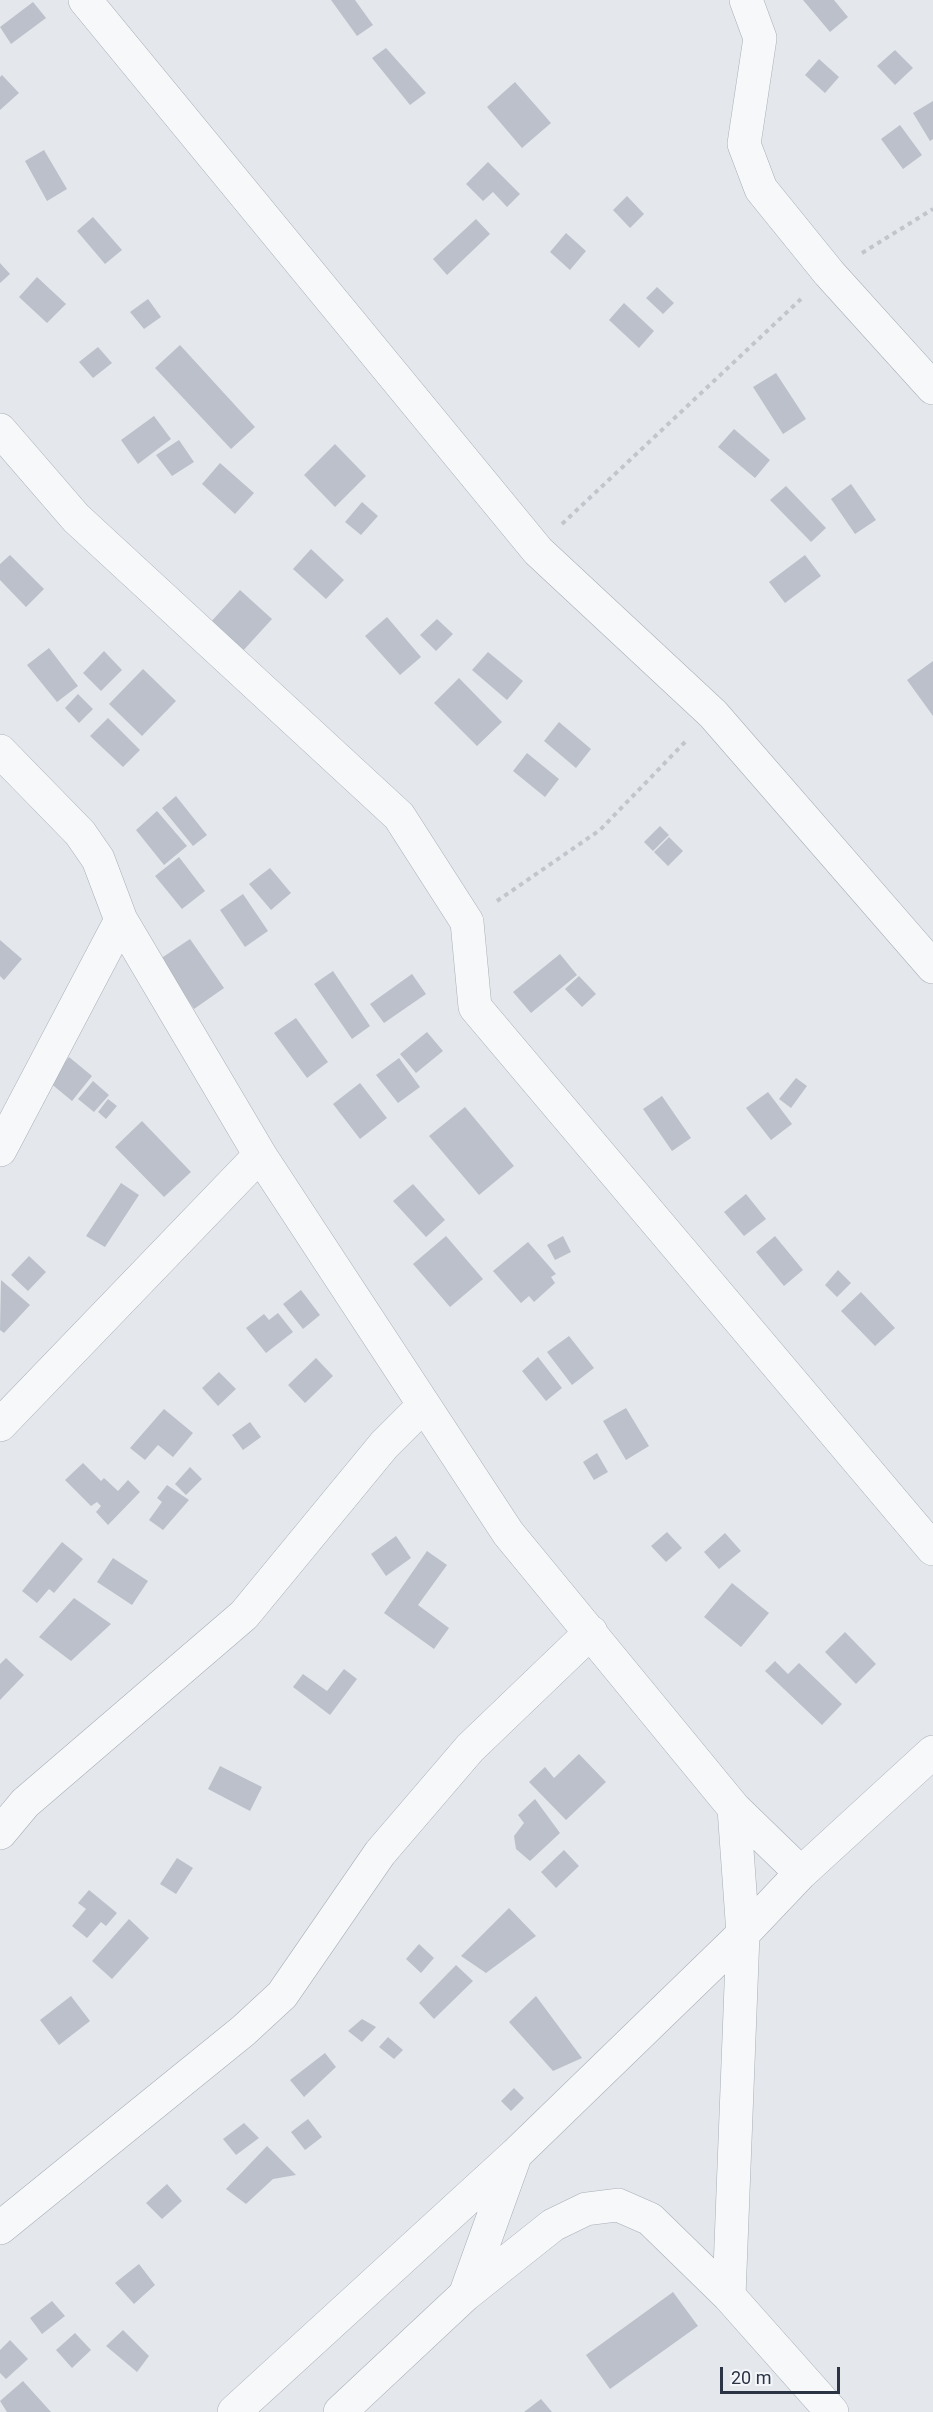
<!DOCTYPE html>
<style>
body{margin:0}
#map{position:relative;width:933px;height:2412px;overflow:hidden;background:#e4e7ec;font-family:Roboto,sans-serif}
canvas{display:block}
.scale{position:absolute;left:720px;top:2367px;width:120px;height:27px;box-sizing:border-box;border:3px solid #2b3445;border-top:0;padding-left:8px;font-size:18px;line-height:21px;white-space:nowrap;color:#2b3445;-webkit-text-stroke:4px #f4f6f9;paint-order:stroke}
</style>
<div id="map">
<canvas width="933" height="2412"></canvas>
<div class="scale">20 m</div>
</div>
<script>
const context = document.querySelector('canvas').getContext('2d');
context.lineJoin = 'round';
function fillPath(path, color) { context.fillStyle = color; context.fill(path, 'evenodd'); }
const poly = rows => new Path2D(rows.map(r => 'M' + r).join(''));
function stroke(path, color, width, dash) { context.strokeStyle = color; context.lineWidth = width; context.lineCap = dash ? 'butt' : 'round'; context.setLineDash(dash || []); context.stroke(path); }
fillPath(poly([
 [331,0,355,0,373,25,357,36],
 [803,0,834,0,848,17,830,32],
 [33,2,46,18,11,44,0,27],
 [386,48,426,93,410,105,372,58],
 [895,50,913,68,895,85,877,66],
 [819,59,839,77,825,93,805,75],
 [2,75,19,93,0,110,0,77],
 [515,82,551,123,522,148,487,107],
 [933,101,933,139,930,141,913,113],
 [900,125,922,155,903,169,881,139],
 [44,150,67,189,47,201,25,161],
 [488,162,520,194,507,207,493,192,483,201,466,184],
 [627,196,644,214,630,228,613,210],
 [93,217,122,250,105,264,77,231],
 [476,219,490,234,447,275,433,259],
 [566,233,586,251,570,270,550,252],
 [0,263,10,274,0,283],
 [37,277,66,304,47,323,19,297],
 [657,287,674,303,663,314,646,298],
 [148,299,161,317,144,329,130,312],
 [624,303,654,331,639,348,609,320],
 [180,345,255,427,231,449,155,368],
 [98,347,112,363,93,378,79,362],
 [776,373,806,419,783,434,753,387],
 [154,416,171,439,138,464,121,440],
 [734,429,770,460,755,478,718,447],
 [179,440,194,462,172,476,156,455],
 [335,444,366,476,335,507,304,475],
 [220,463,254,493,235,514,202,484],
 [851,484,876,520,855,534,831,499],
 [786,486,826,528,811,542,770,500],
 [362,502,378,516,361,535,345,522],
 [311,549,344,580,326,599,293,569],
 [10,555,44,589,26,607,0,580,0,564],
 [805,555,821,576,785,603,769,582],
 [240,590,272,619,241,653,209,624],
 [387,617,421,657,400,675,365,636],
 [437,619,453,634,436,651,420,635],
 [49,648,78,686,57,702,27,665],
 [104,651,122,670,101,691,83,673],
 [488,652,523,681,507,700,472,670],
 [933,661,933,716,907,680],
 [143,669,176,701,142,736,109,704],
 [459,678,502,722,477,746,434,703],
 [78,694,93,709,79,723,65,708],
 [108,718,140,750,123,767,90,736],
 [559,722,591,749,576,768,544,741],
 [527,753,559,779,545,797,513,771],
 [176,796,207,835,193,846,162,808],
 [157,811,187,846,164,865,136,830],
 [660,826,669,835,653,851,644,842],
 [669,837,683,851,668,866,654,852],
 [179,857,205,891,182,909,155,876],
 [270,868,291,893,271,910,249,884],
 [243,894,268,931,245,947,220,910],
 [190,939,224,988,194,1009,160,959],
 [0,940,22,959,4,980,0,976],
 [560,954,577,975,531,1013,513,992],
 [333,971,370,1026,352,1039,314,984],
 [412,974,426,994,384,1023,370,1004],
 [579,976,596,994,582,1007,565,989],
 [296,1018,328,1062,307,1078,274,1033],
 [427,1032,443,1051,416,1073,400,1054],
 [69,1057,92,1076,72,1101,49,1082],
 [399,1058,420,1087,398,1103,376,1075],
 [796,1078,807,1086,791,1108,779,1099],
 [93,1081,109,1095,94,1112,78,1099],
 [360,1083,387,1118,360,1139,333,1104],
 [768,1092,792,1124,771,1140,746,1108],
 [662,1096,691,1138,672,1151,643,1109],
 [108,1099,117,1106,106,1119,98,1112],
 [465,1107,514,1166,479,1195,429,1136],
 [142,1121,191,1172,164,1197,115,1147],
 [121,1183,139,1195,105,1247,86,1236],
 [413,1184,445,1220,426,1237,393,1201],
 [746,1194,766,1219,744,1236,724,1212],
 [446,1236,483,1279,450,1307,413,1264],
 [563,1236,571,1252,555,1260,547,1245],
 [775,1236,803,1270,784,1286,756,1252],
 [528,1242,556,1274,551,1277,555,1283,534,1302,529,1296,521,1303,493,1271],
 [29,1256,46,1272,28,1291,11,1275],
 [838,1270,851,1283,837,1297,825,1285],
 [1,1280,30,1305,4,1333,0,1330],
 [301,1290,320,1315,303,1329,283,1304],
 [861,1292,895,1328,875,1346,841,1311],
 [278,1313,293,1332,266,1353,246,1328,264,1314,269,1320],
 [569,1336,594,1368,572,1385,547,1352],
 [538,1357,562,1388,546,1401,522,1371],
 [316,1358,333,1376,305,1403,288,1385],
 [219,1372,236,1389,218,1406,202,1388],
 [626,1408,649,1446,626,1460,603,1421],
 [164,1409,193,1433,173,1457,158,1445,145,1460,130,1448],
 [250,1422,261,1437,243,1450,232,1435],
 [597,1453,608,1472,594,1480,583,1462],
 [83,1463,101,1481,104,1478,118,1491,128,1480,140,1492,108,1525,96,1512,101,1506,97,1502,91,1506,65,1480],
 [190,1467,202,1479,186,1495,175,1484],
 [167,1485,189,1500,163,1530,149,1520,162,1502,157,1498],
 [667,1532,682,1548,666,1562,651,1546],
 [725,1533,741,1551,719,1569,704,1552],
 [396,1536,411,1558,386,1576,371,1554],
 [62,1542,83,1559,54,1593,49,1589,37,1603,22,1591],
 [427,1551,447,1565,418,1605,449,1628,434,1649,384,1613],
 [113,1558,148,1581,132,1605,97,1582],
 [732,1583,769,1613,741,1647,704,1617],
 [74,1598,111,1624,71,1661,39,1637],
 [845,1632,876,1664,856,1684,825,1652],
 [6,1658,24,1675,0,1700,0,1664],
 [775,1661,788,1674,799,1663,842,1704,822,1725,765,1671],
 [344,1669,357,1679,330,1715,293,1687,303,1674,327,1691],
 [579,1754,606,1782,566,1820,529,1782,545,1767,554,1778],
 [220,1766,262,1787,250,1811,208,1789],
 [535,1799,560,1833,530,1861,516,1849,514,1836,524,1823,518,1815],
 [564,1850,579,1866,556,1888,541,1872],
 [177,1858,193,1868,176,1894,160,1884],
 [89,1890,117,1913,106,1926,101,1922,87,1938,72,1926,86,1909,78,1903],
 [509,1908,536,1936,486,1973,461,1956],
 [129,1919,149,1938,112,1979,92,1961],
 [419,1944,434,1958,421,1973,406,1959],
 [456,1965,473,1981,434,2019,419,2003],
 [71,1996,90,2021,59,2045,40,2020],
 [536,1996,582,2058,553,2071,509,2022],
 [362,2019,376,2027,362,2042,348,2031],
 [388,2037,403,2050,394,2059,379,2047],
 [325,2053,336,2067,304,2097,290,2080],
 [514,2088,524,2098,511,2111,501,2101],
 [308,2119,322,2137,305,2150,291,2132],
 [244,2123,259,2138,236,2155,223,2139],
 [267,2146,296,2175,273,2179,246,2204,226,2189],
 [167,2184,182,2201,162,2219,146,2203],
 [139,2264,155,2285,134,2304,115,2283],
 [673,2292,698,2326,610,2389,586,2355],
 [52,2301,65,2316,42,2334,30,2318],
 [123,2330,149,2356,137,2372,106,2346],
 [75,2333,91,2350,72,2368,56,2350],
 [10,2340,28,2359,6,2379,0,2373,0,2350],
 [23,2381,51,2412,7,2412,0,2401],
 [541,2399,552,2412,524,2412]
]), '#bbc0ca');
const street = poly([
 [85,0,538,551,713,714,933,967],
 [746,0,760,38,744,144,761,189,829,273,933,388],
 [0,430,76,518,399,816,467,922,475,1007,933,1549],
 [0,751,80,833,98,859,121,920,260,1155,508,1533,734,1808,801,1873],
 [0,1150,121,920],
 [0,1425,260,1155],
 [0,1833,25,1803,244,1615,384,1445,424,1405],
 [0,2228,243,2031,282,1995,380,1853,470,1748,591,1632],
 [465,2295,553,2225,586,2209,618,2205,650,2219,729,2296,832,2412],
 [729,2296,743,1934,734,1808],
 [234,2412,516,2154,743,1934,801,1873,933,1752],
 [340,2412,465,2295,514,2159]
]);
stroke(street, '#a9aeb7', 34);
stroke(poly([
 [862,253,933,209],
 [562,524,801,299],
 [497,901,600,830,687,740]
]), '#c2c5cb', 4, [4.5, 4.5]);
stroke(street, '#f7f8fa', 33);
</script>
